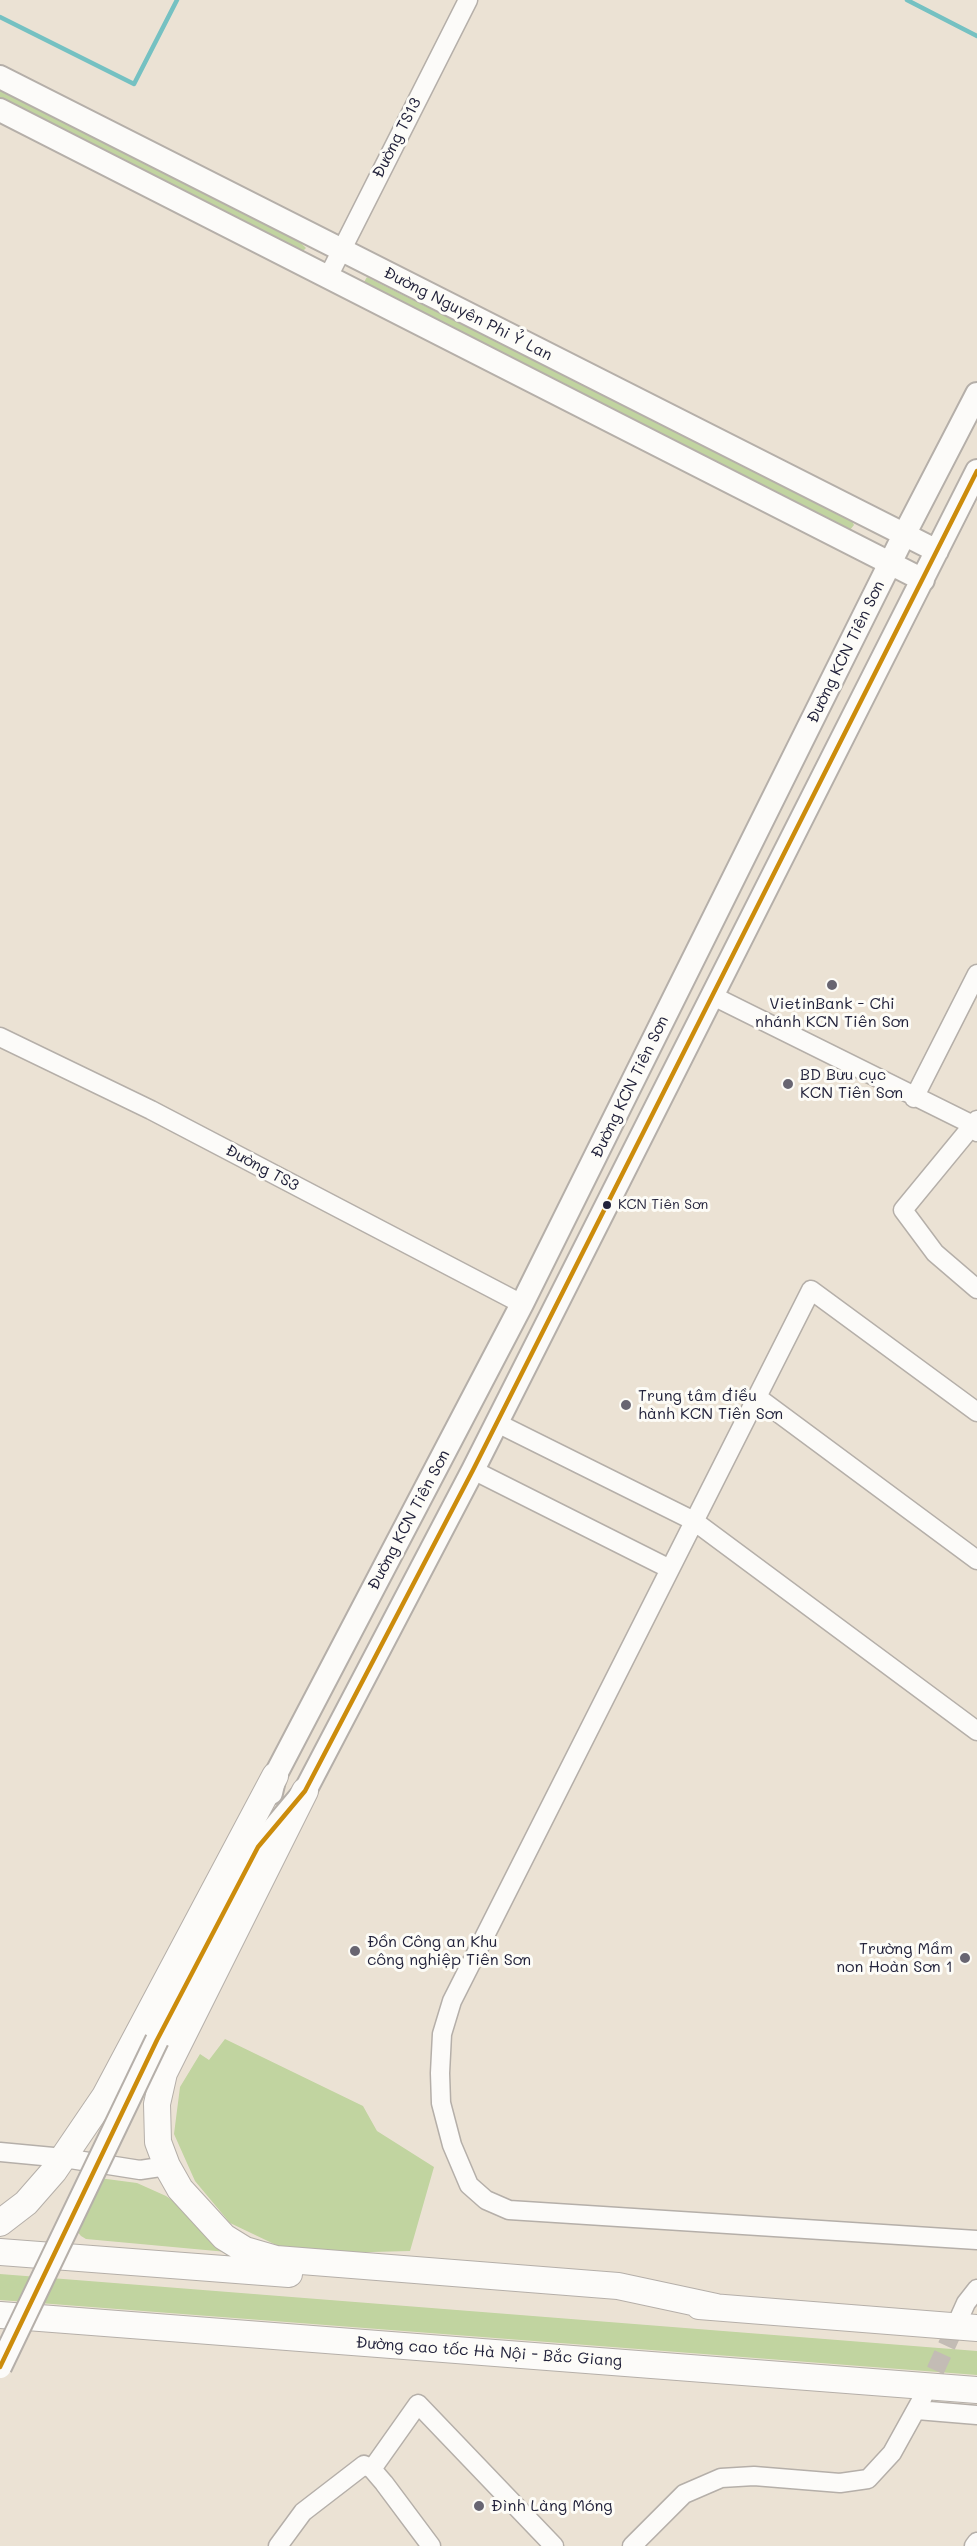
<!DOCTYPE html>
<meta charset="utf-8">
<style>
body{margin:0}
canvas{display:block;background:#ebe2d4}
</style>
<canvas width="977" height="2546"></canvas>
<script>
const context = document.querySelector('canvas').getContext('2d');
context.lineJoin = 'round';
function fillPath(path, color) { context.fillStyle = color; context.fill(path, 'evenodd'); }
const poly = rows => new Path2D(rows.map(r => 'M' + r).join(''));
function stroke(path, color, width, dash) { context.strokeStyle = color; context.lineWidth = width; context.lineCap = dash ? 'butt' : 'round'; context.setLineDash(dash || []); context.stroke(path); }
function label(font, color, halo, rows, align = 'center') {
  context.font = font + ' Mali,sans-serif'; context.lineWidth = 6; context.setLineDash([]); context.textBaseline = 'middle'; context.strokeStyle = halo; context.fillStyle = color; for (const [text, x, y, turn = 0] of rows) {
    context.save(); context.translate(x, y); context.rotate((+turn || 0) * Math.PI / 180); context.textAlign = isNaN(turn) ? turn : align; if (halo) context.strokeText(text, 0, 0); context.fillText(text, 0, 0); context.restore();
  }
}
fillPath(poly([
 [0,89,300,242,306,248,302,252,0,99],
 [367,277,851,519,854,525,850,530,847,528,371,288,364,282],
 [225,2039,363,2106,377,2131,434,2167,410,2251,295,2254,230,2223,195,2181,174,2134,180,2087,200,2054,209,2060],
 [99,2178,137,2183,166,2196,182,2207,227,2252,86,2239,81,2236,76,2230],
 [0,2274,977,2351,977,2375,0,2300]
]), '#c1d4a0');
stroke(poly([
 [907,0,977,36],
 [0,17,134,84,177,0]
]), '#75c1c2', 4.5);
stroke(poly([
 [924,2395,957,2323]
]), '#c3bcb5', 18, [18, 9]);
const minor = poly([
 [328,277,468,0],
 [713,996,973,1125,977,1132],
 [0,1037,151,1110,522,1304],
 [914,1098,977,974],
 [977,1120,903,1210,935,1253,977,1289],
 [757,1397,977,1560],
 [977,1412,811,1290,452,2001,442,2034,440,2073,441,2103,452,2145,469,2185,486,2200,509,2210,977,2240],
 [497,1423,694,1521,977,1731],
 [473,1470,670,1569],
 [0,2152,64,2158,140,2170,167,2166],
 [957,2323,966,2303,977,2289],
 [917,2410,977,2415],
 [372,2469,418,2404,554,2546],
 [278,2546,303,2512,364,2465,372,2469,384,2483,431,2546],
 [632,2546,684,2494,721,2478,754,2476,840,2483,868,2479,892,2453,923,2397],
 [974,2546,977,2542]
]);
const major = poly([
 [0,77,937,551],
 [0,110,923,580],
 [271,1793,275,1776,522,1304,904,535,977,394],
 [157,2040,258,1847,305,1791,473,1470,977,471]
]);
const highway = poly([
 [305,1791,164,2073,157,2104,158,2142,167,2166,180,2189,224,2237,245,2250,276,2259,618,2286,716,2307],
 [0,2223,26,2203,54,2171,105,2096,275,1776],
 [0,2252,289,2274],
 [699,2306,977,2328],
 [0,2315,977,2390]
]);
stroke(minor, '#b5afa9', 21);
stroke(major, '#b5afa9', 26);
stroke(highway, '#b5afa9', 28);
stroke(minor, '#fcfbf9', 18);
stroke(major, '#fcfbf9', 22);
stroke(highway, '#fcfbf9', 26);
const majorBridge = poly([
 [0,2367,157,2040]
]);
stroke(majorBridge, '#b5afa9', 26, []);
stroke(majorBridge, '#fcfbf9', 22);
stroke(poly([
 [0,2367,157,2040,258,1847,305,1791,473,1470,977,471]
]), '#cc8c0c', 4.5);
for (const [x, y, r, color] of [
 [832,985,6,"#686571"],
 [788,1084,6,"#686571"],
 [607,1205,5,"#22223b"],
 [626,1405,6,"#686571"],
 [355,1951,6,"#686571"],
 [965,1958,6,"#686571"],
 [479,2506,6,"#686571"]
]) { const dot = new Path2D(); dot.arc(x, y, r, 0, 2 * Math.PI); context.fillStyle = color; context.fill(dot); stroke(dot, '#fdfcf7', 2); }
label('14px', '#22223b', '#fdfcf7', [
 ["KCN Tiên Sơn",618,1205]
], 'left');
label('16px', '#22223b', '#fdfcf7', [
 ["Đường TS13",397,138,-63],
 ["Đường Nguyên Phi Ỷ Lan",468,314,27],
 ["Đường KCN Tiên Sơn",846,652,-64],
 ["Đường KCN Tiên Sơn",630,1087,-64],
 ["Đường TS3",262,1168,28],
 ["Đường KCN Tiên Sơn",409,1520,-62],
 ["Đường cao tốc Hà Nội - Bắc Giang",489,2352,4]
]);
label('16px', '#22223b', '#fdfcf7', [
 ["VietinBank - Chi",832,1004,"center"],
 ["nhánh KCN Tiên Sơn",832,1022,"center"],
 ["BD Bưu cục",800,1075],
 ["KCN Tiên Sơn",800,1093],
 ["Trung tâm điều",638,1396],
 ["hành KCN Tiên Sơn",638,1414],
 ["Đồn Công an Khu",367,1942],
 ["công nghiệp Tiên Sơn",367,1960],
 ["Trường Mầm",953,1949,"right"],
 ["non Hoàn Sơn 1",953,1967,"right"],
 ["Đình Làng Móng",491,2506]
], 'left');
</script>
